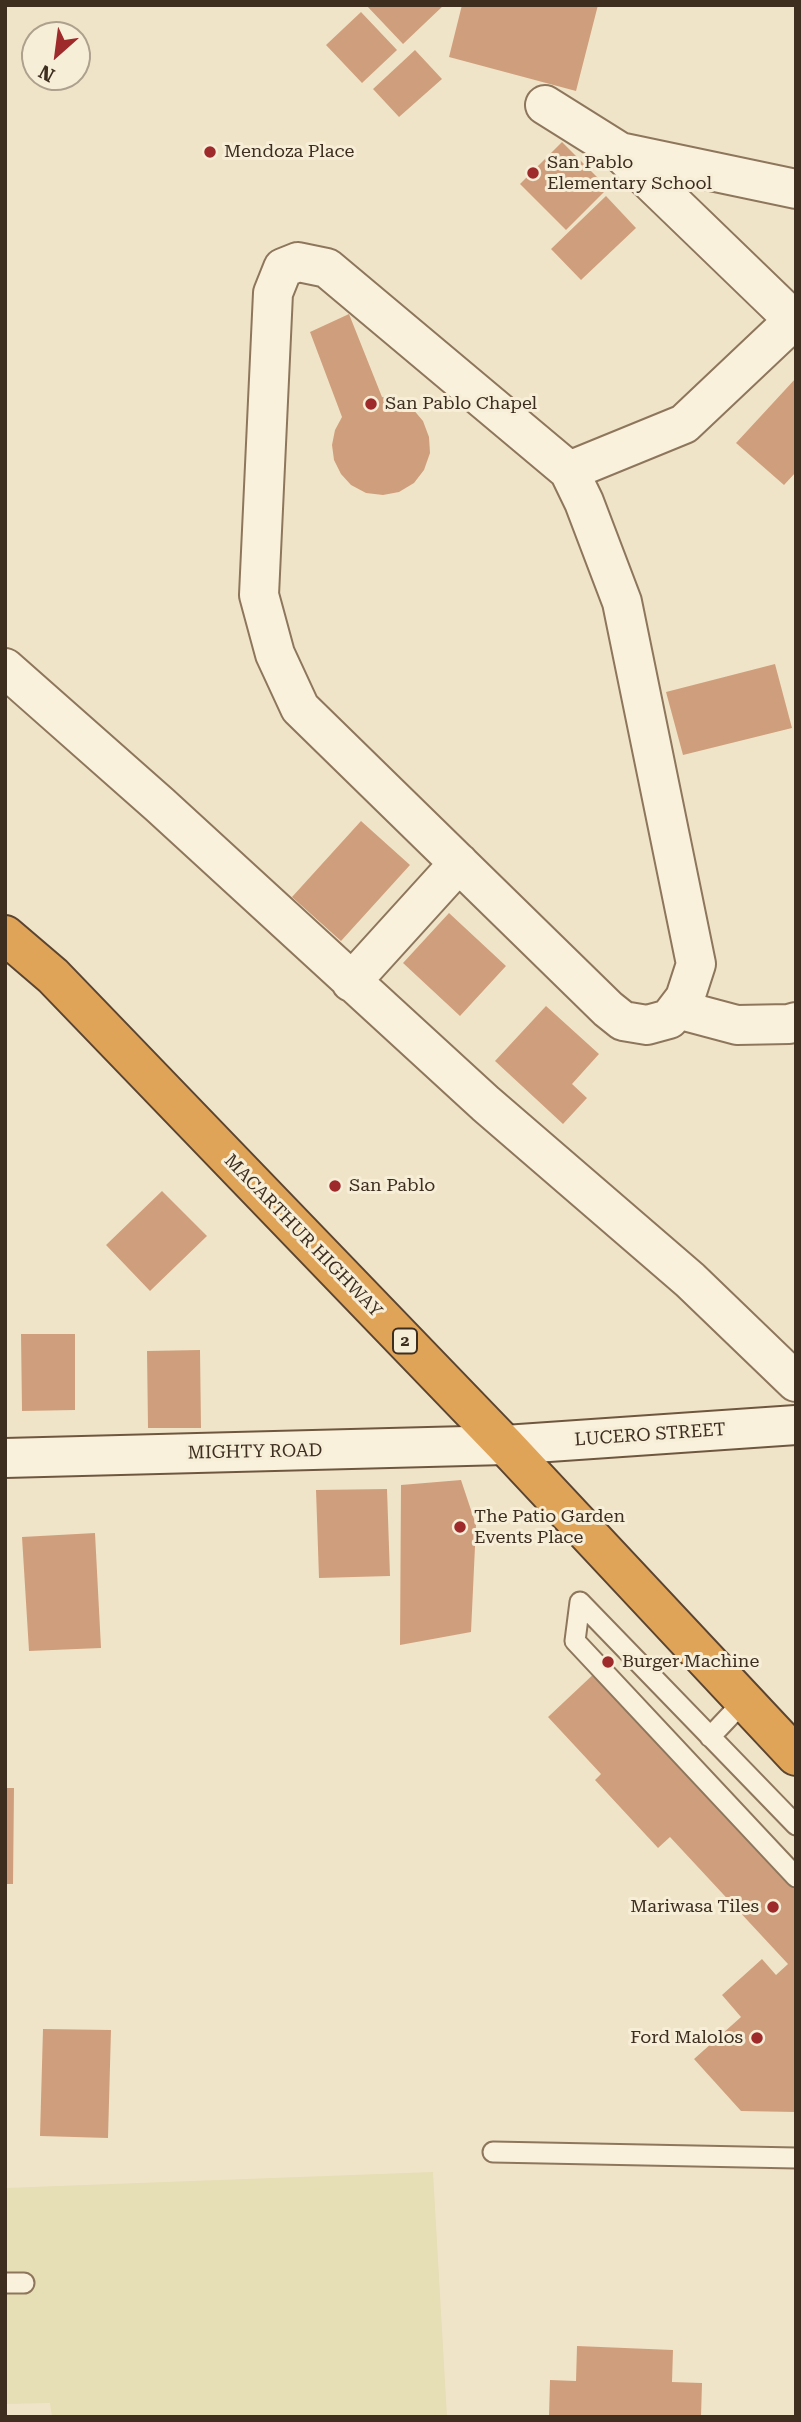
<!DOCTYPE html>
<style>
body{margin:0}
#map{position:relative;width:801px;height:2422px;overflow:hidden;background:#f0e4c8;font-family:"Roboto Serif",serif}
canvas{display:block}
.frame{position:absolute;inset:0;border:7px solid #3d2e20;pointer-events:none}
.north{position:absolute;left:21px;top:21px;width:70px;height:70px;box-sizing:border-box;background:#f7eed8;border:2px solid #ada18e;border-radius:50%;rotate:208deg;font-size:19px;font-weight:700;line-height:28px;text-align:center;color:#3d2e20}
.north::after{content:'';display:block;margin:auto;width:24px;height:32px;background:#9e2a2b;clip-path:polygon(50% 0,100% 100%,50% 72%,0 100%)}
</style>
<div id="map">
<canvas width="801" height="2422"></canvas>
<div class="frame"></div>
<div class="north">N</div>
</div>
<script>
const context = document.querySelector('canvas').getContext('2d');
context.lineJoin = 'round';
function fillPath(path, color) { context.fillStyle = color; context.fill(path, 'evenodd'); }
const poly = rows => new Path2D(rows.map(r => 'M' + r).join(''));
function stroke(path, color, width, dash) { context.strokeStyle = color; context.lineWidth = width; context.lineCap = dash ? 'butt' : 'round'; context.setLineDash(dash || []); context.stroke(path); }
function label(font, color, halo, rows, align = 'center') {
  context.font = font + ' "Roboto Serif",serif'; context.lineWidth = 6; context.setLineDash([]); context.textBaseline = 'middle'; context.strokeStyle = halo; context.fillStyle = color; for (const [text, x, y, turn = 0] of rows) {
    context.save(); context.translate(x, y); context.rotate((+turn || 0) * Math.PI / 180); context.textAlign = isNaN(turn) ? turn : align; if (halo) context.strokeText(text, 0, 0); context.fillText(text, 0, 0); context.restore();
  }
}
fillPath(poly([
 [433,2172,447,2417,52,2417,50,2403,5,2404,5,2188]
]), '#e6deb5');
fillPath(poly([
 [366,5,444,5,403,44],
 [462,5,598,5,576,91,449,57],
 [361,12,397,50,362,83,326,45],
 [415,50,442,79,399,117,373,89],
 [562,142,608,188,566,230,520,184],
 [606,196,636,228,581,280,551,249],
 [349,314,382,397,397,400,412,408,423,421,429,437,430,453,424,470,414,483,399,492,383,495,366,493,351,485,341,474,334,460,332,445,335,430,342,417,310,332],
 [796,378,796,472,784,485,736,443],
 [775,664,792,728,683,755,666,692],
 [361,821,410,865,341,941,292,897],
 [449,913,506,966,460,1016,403,963],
 [546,1006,599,1054,572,1084,587,1098,563,1124,495,1061],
 [162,1191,207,1236,150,1291,106,1245],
 [21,1334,75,1334,75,1410,22,1411],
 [200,1350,201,1428,148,1428,147,1351],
 [461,1480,476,1525,471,1632,400,1645,401,1485],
 [387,1489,390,1576,319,1578,316,1490],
 [95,1533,101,1648,29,1651,22,1537],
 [598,1670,796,1881,796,2112,741,2111,694,2059,741,2017,722,1995,762,1959,776,1975,788,1964,670,1837,658,1848,595,1780,601,1774,548,1717],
 [5,1788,14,1788,13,1884,5,1884],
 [43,2029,111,2030,108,2138,40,2136],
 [577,2346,673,2350,672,2382,702,2383,701,2417,549,2417,550,2380,576,2381]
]), '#cf9f7d');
const lane = poly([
 [710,1737,744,1701],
 [796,1825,580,1602,575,1641,796,1877],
 [493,2152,796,2158],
 [5,2283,24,2283]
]);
const street = poly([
 [545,105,620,152,796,322],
 [620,152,796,189],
 [298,262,327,268,569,471,584,502,622,602,696,964,685,998,669,1019,647,1025,623,1021,608,1009,300,708,275,654,259,595,273,293,283,268,298,262],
 [569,471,684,424,794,320],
 [5,668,160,805,486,1104,690,1280,796,1382],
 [351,982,459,863],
 [677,1009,737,1025,789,1024,796,1022]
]);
const secondary = poly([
 [5,1458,505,1445,796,1425]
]);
const highway = poly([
 [5,935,53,976,505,1445,796,1756]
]);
stroke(lane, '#8d765c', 23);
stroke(street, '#8d765c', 42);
stroke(secondary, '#6f573f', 42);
stroke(highway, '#5b4430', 42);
stroke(lane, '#faf1dc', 19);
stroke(street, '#faf1dc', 38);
stroke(secondary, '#faf1dc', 38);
stroke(highway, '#e0a458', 38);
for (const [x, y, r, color] of [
 [210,152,7,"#9e2a2b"],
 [533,173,7,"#9e2a2b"],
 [371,404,7,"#9e2a2b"],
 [335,1186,7,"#9e2a2b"],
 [460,1527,7,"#9e2a2b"],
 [608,1662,7,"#9e2a2b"],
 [773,1907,7,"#9e2a2b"],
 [757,2038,7,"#9e2a2b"]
]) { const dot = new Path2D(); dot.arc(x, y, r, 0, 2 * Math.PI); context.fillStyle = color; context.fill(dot); stroke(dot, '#f7eed8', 2.5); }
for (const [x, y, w] of [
 [405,1341,24]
]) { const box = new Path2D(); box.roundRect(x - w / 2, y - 12.5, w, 25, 5); context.fillStyle = '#f7eed8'; context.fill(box); stroke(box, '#3d2e20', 2); }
label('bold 16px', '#3d2e20', null, [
 ["2",405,1341]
]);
label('18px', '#3d2e20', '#f7eed8', [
 ["Mendoza Place",224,152],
 ["San Pablo",547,163],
 ["Elementary School",547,184],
 ["San Pablo Chapel",385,404],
 ["San Pablo",349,1186],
 ["The Patio Garden",474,1517],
 ["Events Place",474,1538],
 ["Burger Machine",622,1662],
 ["Mariwasa Tiles",759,1907,"right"],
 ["Ford Malolos",743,2038,"right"]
], 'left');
label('18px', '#3d2e20', '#f7eed8', [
 ["MACARTHUR HIGHWAY",303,1236,46],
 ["LUCERO STREET",650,1435,-4],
 ["MIGHTY ROAD",255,1452,-1]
]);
</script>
